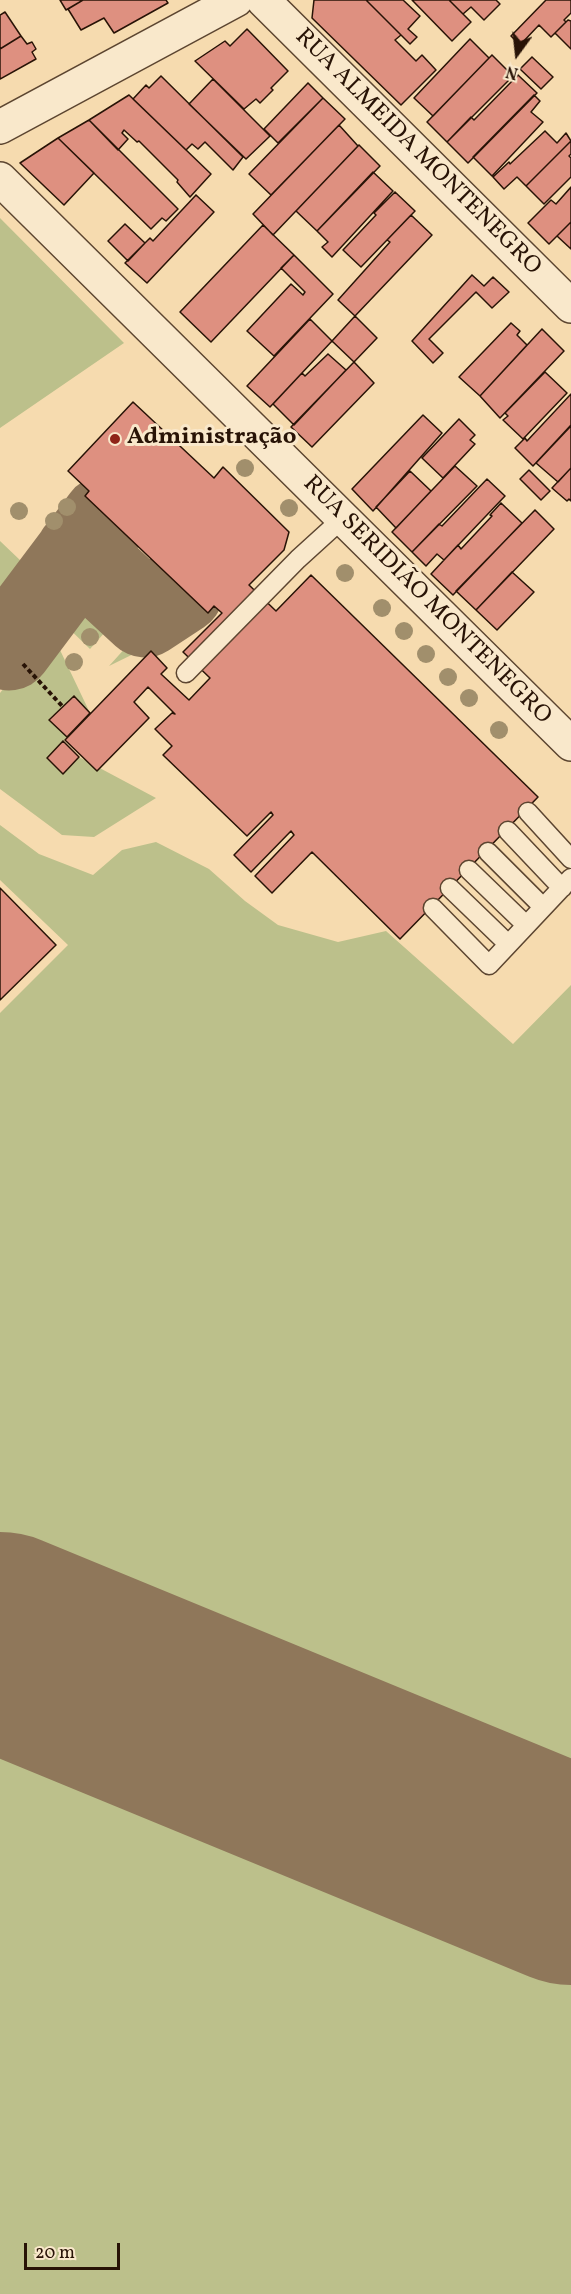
<!DOCTYPE html>
<meta charset="utf-8">
<style>
body{margin:0}
#map{position:relative;width:571px;height:2294px;overflow:hidden;background:#f6dbaf;font-family:Vollkorn,serif}
canvas{display:block}
.north{position:absolute;left:487px;top:24px;width:60px;height:60px;-webkit-text-stroke:4px #f9e8cb;paint-order:stroke;rotate:195deg;font-size:16px;font-weight:700;line-height:24px;text-align:center;color:#281306}
.north::after{content:'';display:block;margin:auto;width:21px;height:27px;background:#281306;clip-path:polygon(50% 0,100% 100%,50% 72%,0 100%)}
.scale{position:absolute;left:24px;top:2243px;width:96px;height:27px;box-sizing:border-box;border:3px solid #281306;border-top:0;padding-left:8px;font-size:18px;line-height:21px;white-space:nowrap;color:#281306;-webkit-text-stroke:4px #f9e8cb;paint-order:stroke}
</style>
<div id="map">
<canvas width="571" height="2294"></canvas>
<div class="north">N</div>
<div class="scale">20 m</div>
</div>
<script>
const context = document.querySelector('canvas').getContext('2d');
context.lineJoin = 'round';
function fillPath(path, color) { context.fillStyle = color; context.fill(path, 'evenodd'); }
const poly = rows => new Path2D(rows.map(r => 'M' + r).join(''));
function stroke(path, color, width, dash) { context.strokeStyle = color; context.lineWidth = width; context.lineCap = dash ? 'butt' : 'round'; context.setLineDash(dash || []); context.stroke(path); }
function label(font, color, halo, rows, align = 'center') {
  context.font = font + ' Vollkorn,serif'; context.lineWidth = 6; context.setLineDash([]); context.textBaseline = 'middle'; context.strokeStyle = halo; context.fillStyle = color; for (const [text, x, y, turn = 0] of rows) {
    context.save(); context.translate(x, y); context.rotate((+turn || 0) * Math.PI / 180); context.textAlign = isNaN(turn) ? turn : align; if (halo) context.strokeText(text, 0, 0); context.fillText(text, 0, 0); context.restore();
  }
}
fillPath(poly([
 [0,218,124,343,0,428],
 [0,541,21,561,32,552,35,562,34,579,28,599,12,621,7,623,0,617],
 [81,585,90,587,107,604,111,614,111,619,106,631,90,649,57,617],
 [50,629,90,713,74,696,49,719,67,737,47,759,63,774,79,757,156,798,94,837,62,835,0,789,0,693],
 [147,629,156,631,164,639,109,666,137,635],
 [0,825,39,854,93,875,122,850,156,842,209,869,245,901,278,925,338,942,386,931,513,1044,571,985,571,1827,0,1595,0,1013,68,945,0,880],
 [0,1685,571,1919,571,2294,0,2294]
]), '#bcc08b');
stroke(poly([
 [79,553,145,614,180,591],
 [9,647,105,519]
]), '#8f775a', 87);
stroke(poly([
 [0,1641,571,1876]
]), '#8f775a', 218);
const building = poly([
 [60,0,83,0,66,10,60,0],
 [83,0,166,0,168,3,114,33,104,18,81,30,68,9,83,0],
 [314,0,366,0,401,35,395,40,416,61,422,55,436,70,401,105,312,18,314,0],
 [366,0,403,0,420,16,408,29,417,37,410,44,366,0],
 [412,0,449,0,471,22,452,41,412,0],
 [449,0,496,0,500,4,484,20,471,7,463,14,449,0],
 [546,0,571,0,571,13,564,20,566,22,551,37,539,25,520,45,511,36,546,0],
 [5,12,21,36,0,49,0,15,5,12],
 [568,20,571,21,571,49,555,33,568,20],
 [247,29,288,71,271,88,273,90,260,103,256,99,244,109,195,61,225,41,230,46,247,29],
 [21,36,27,44,32,42,36,49,32,52,36,59,0,79,0,49,21,36],
 [470,39,489,58,433,116,414,98,470,39],
 [492,55,513,76,447,142,427,122,492,55],
 [532,57,553,77,541,89,520,69,532,57],
 [518,75,537,93,468,163,447,142,471,117,474,120,518,75],
 [161,76,243,157,233,170,205,142,198,149,192,144,186,150,133,99,146,85,149,88,161,76],
 [213,79,270,136,246,159,189,104,213,79],
 [308,83,323,98,278,143,264,129,308,83],
 [129,95,211,174,190,197,177,182,178,180,139,141,137,142,124,130,122,133,128,139,118,150,89,120,129,95],
 [534,95,540,101,531,112,543,122,492,176,473,157,534,95],
 [323,98,345,119,271,195,249,174,323,98],
 [89,120,178,209,166,221,162,218,151,229,58,138,89,120],
 [339,125,358,146,273,235,253,214,339,125],
 [545,131,557,143,566,133,571,141,526,186,517,177,504,189,493,177,509,162,510,164,545,131],
 [58,138,94,173,64,205,20,163,58,138],
 [571,141,571,154,569,156,571,158,571,177,544,204,526,186,571,141],
 [359,145,380,166,317,231,296,211,359,145],
 [373,172,393,191,332,257,322,247,328,242,317,231,373,172],
 [571,187,571,222,549,244,528,223,551,200,556,204,571,187],
 [395,192,415,211,361,267,343,250,376,215,374,213,395,192],
 [196,195,214,212,147,283,125,263,150,238,153,241,196,195],
 [411,215,432,235,355,316,338,300,390,242,387,240,411,215],
 [571,222,571,249,557,236,571,222],
 [125,224,145,243,128,261,108,241,125,224],
 [263,225,294,255,211,342,180,312,263,225],
 [294,255,333,294,274,356,247,331,291,284,303,295,305,292,281,268,294,255],
 [472,275,484,286,493,277,509,292,492,308,476,292,429,339,443,353,433,363,412,341,472,275],
 [355,316,377,338,354,362,332,341,355,316],
 [310,319,332,341,270,407,247,386,310,319],
 [511,323,520,331,517,335,527,345,480,396,459,377,511,323],
 [542,329,564,351,500,418,480,396,542,329],
 [328,354,346,370,294,425,273,404,302,373,305,376,328,354],
 [354,362,374,383,312,447,291,427,354,362],
 [545,372,567,393,523,439,503,420,508,416,505,413,545,372],
 [571,394,571,425,533,466,515,448,525,438,527,441,571,394],
 [133,402,214,478,223,467,289,532,284,550,249,585,276,611,311,575,538,797,400,939,312,852,272,893,255,876,294,835,291,831,251,872,234,855,273,815,271,812,247,836,163,755,172,746,155,729,172,713,175,714,148,687,134,702,149,718,97,771,65,740,151,651,167,668,161,674,189,700,210,678,183,652,222,613,214,606,208,613,85,496,89,491,68,471,133,402],
 [423,415,442,433,373,511,352,489,423,415],
 [459,419,475,435,470,440,475,444,443,478,422,458,459,419],
 [571,426,571,468,558,482,536,463,571,426],
 [455,466,477,486,412,552,392,532,455,466],
 [571,468,571,501,569,499,567,501,552,488,571,468],
 [529,470,550,491,541,500,520,479,529,470],
 [410,471,431,491,396,528,376,507,410,471],
 [487,479,505,496,444,560,437,554,426,566,412,552,439,524,442,526,487,479],
 [501,503,522,523,453,595,431,574,458,545,461,549,492,516,490,515,501,503],
 [535,510,554,529,476,610,456,591,535,510],
 [512,572,534,592,497,630,476,610,512,572],
 [74,696,90,713,67,737,49,720,74,696],
 [63,741,79,757,63,774,47,758,63,741],
 [0,888,56,945,0,1000,0,888]
]);
fillPath(building, '#de9080');
stroke(building, '#281306', 1.5);
const service = poly([
 [186,673,298,559,342,519],
 [528,812,571,859],
 [508,831,562,888],
 [488,852,543,907],
 [469,870,526,925],
 [450,888,508,944],
 [433,908,489,965,571,878]
]);
const minor = poly([
 [263,0,571,306],
 [0,127,236,0],
 [0,179,571,744]
]);
stroke(service, '#5c4530', 21);
stroke(minor, '#5c4530', 36);
stroke(poly([
 [23,664,63,707]
]), '#281306', 4, [4.5, 3]);
stroke(service, '#f9e8cb', 18);
stroke(minor, '#f9e8cb', 33);
context.fillStyle = '#a18f6c';
for (const [x, y] of [
 [245,468],
 [67,507],
 [289,508],
 [19,511],
 [54,521],
 [345,573],
 [382,608],
 [404,631],
 [90,637],
 [426,654],
 [74,662],
 [448,677],
 [469,698],
 [499,730]
]) { context.beginPath(); context.arc(x, y, 9, 0, 2 * Math.PI); context.fill(); }
for (const [x, y, r, color] of [
 [115,439,6,"#8f2418"]
]) { const dot = new Path2D(); dot.arc(x, y, r, 0, 2 * Math.PI); context.fillStyle = color; context.fill(dot); stroke(dot, '#f9e8cb', 2); }
label('24px', '#281306', '#f9e8cb', [
 ["RUA ALMEIDA MONTENEGRO",417,153,45],
 ["RUA SERIDIÃO MONTENEGRO",426,601,45]
]);
label('bold 24px', '#281306', '#f9e8cb', [
 ["Administração",127,439]
], 'left');
</script>
